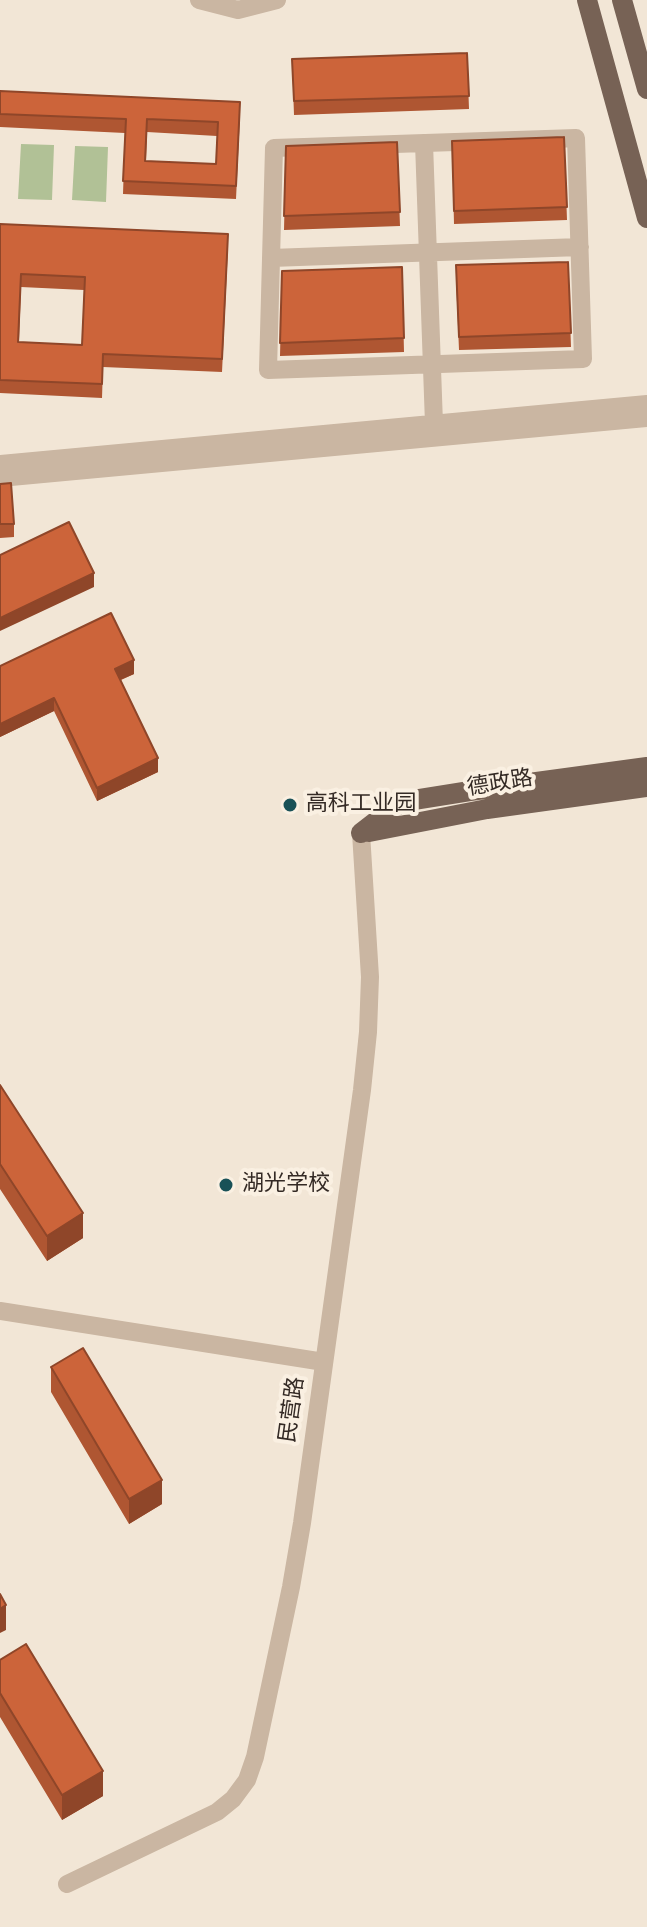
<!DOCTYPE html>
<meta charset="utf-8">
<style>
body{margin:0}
canvas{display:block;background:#f2e6d6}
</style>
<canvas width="647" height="1927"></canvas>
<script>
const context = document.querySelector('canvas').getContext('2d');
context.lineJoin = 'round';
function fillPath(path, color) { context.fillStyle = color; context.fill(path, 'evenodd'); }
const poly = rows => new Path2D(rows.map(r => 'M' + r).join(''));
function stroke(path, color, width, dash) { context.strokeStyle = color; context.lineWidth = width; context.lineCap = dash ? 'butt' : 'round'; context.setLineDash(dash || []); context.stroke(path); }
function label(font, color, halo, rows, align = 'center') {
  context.font = font + ' "Titillium Web","Noto Sans SC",sans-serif'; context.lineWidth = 8; context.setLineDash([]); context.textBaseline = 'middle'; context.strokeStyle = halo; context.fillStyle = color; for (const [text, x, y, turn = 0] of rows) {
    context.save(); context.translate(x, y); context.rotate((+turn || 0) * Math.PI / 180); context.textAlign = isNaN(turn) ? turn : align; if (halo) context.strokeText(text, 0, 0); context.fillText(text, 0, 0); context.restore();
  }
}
fillPath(poly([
 [21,144,54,145,52,200,18,199],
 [75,146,108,147,106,202,72,200]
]), '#b1c196');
stroke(poly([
 [199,0,238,10,277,0],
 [576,138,583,359,268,370,274,148,576,138],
 [424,143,434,424],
 [271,258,580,247],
 [0,464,647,404],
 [0,478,647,418],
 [0,1311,324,1362],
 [67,1884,217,1812,233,1799,247,1780,255,1757,291,1587,302,1523,362,1090,368,1032,370,977,361,833]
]), '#cab6a2', 18);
stroke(poly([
 [587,0,647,218],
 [622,0,647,89],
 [369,832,487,809,647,787],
 [361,833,401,802,470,791,647,767]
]), '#776255', 20);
fillPath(poly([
 [467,53,469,109,294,115,292,59],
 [0,91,240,116,236,199,123,194,125,133,0,127],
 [147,132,217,136,216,164,146,161],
 [564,137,567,220,454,224,452,141],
 [397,142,400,226,284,230,286,146],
 [0,224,228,248,222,372,103,367,102,398,0,393],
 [21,287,84,290,82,345,19,342],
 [568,262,571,347,459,350,456,279],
 [402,267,404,352,280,356,282,271],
 [0,484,14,524,14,537,0,538],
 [0,666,134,674,121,680,158,772,97,801,54,711,0,737],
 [0,1085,83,1238,47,1261,0,1189],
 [51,1367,162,1504,129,1524,51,1392],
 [0,1660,103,1796,62,1820,0,1717]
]), '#af5632');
fillPath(poly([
 [94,573,94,587,0,631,0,618],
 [134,660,134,674,115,682,115,669],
 [54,698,54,711,0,737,0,724],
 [158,758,158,772,97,801,97,788],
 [83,1213,83,1238,47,1261,47,1236],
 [162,1480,162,1504,129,1524,129,1499],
 [6,1605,6,1630,0,1633,0,1609],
 [103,1771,103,1796,62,1820,62,1795]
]), '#8f4629');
const building = poly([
 [467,53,469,96,294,101,292,59,467,53],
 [0,91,240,102,236,186,123,181,126,119,0,114,0,91],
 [147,119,218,122,216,164,145,161,147,119],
 [564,137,567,207,454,211,452,141,564,137],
 [397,142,400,212,284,216,286,146,397,142],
 [0,224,228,234,222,359,103,354,102,384,0,380,0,224],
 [21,274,85,277,82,345,18,342,21,274],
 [568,262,571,333,459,337,456,265,568,262],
 [402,267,404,338,280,343,282,271,402,267],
 [11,483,14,524,0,524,0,484,11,483],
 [69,522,94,573,0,618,0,555,69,522],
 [111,613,134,660,115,669,158,758,97,788,54,698,0,724,0,666,111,613],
 [0,1085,83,1213,47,1236,0,1164,0,1085],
 [83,1348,162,1480,129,1499,51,1367,83,1348],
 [0,1594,6,1605,0,1609,0,1594],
 [26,1644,103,1771,62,1795,0,1693,0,1660,26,1644]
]);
fillPath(building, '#cc643a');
stroke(building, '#8f4629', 2);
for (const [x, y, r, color] of [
 [290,805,8,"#195157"],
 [226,1185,8,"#195157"]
]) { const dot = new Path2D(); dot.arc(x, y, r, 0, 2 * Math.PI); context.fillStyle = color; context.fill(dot); stroke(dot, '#faf0e2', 3); }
label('22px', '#342a25', '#faf0e2', [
 ["德政路",500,784,-9],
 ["民营路",293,1410,-82]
]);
label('22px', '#342a25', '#faf0e2', [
 ["高科工业园",306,805],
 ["湖光学校",242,1185]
], 'left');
</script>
